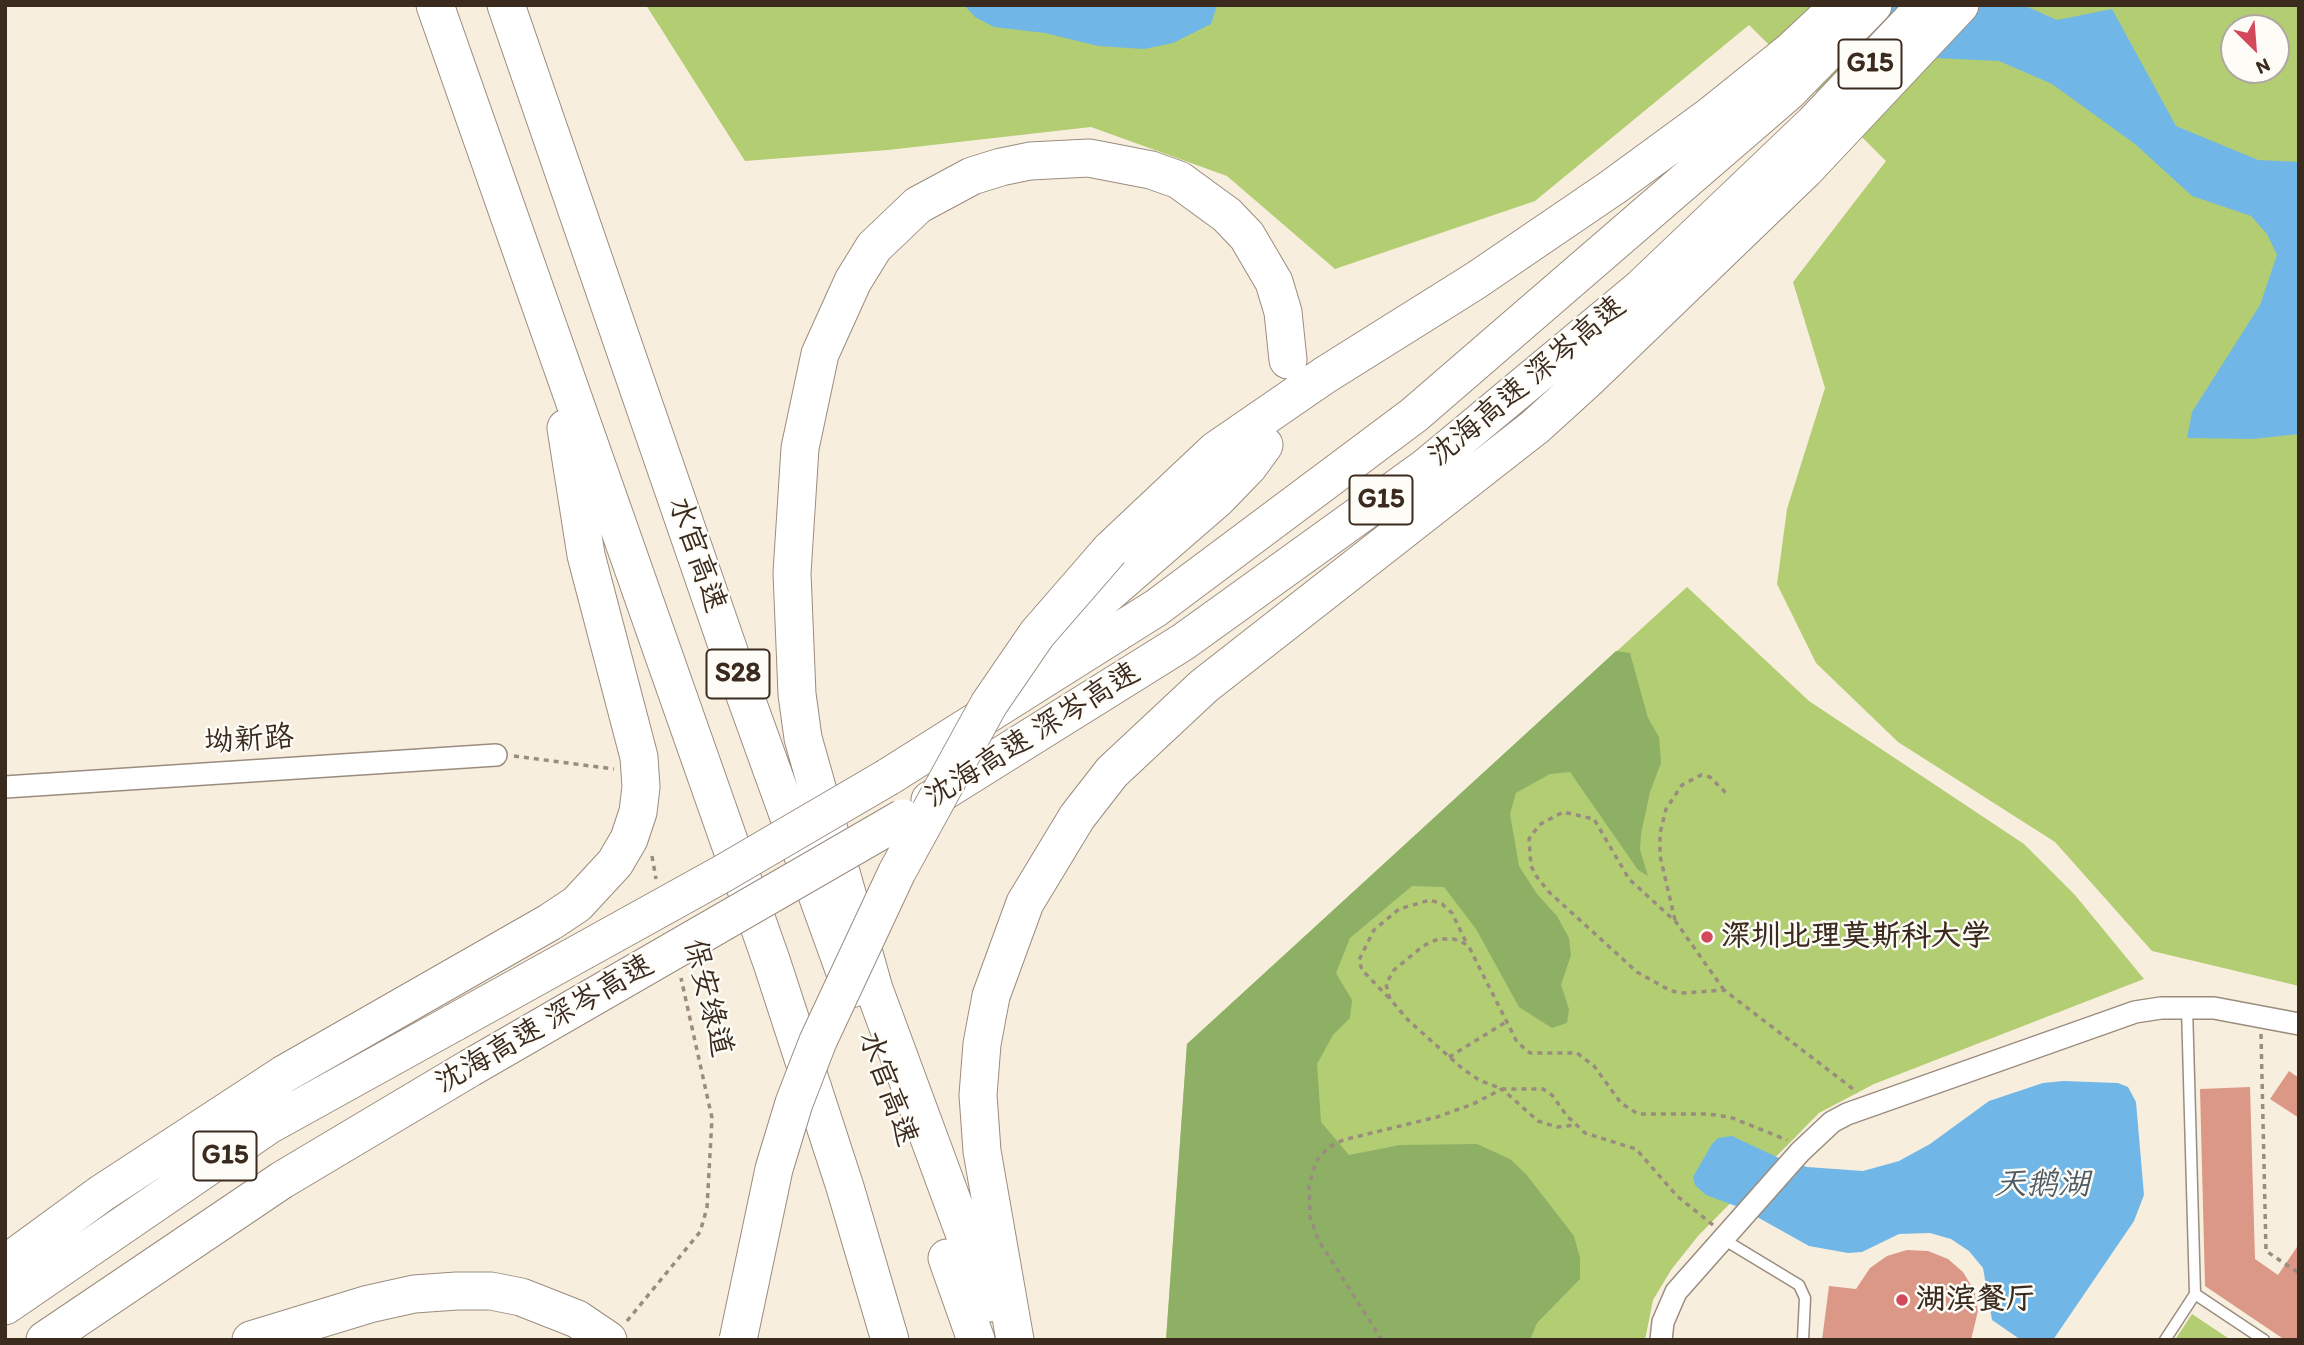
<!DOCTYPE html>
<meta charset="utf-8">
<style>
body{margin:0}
#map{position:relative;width:2304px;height:1345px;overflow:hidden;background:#f8eede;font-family:Itim,sans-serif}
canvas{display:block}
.frame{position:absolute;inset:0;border:7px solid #3b2a1e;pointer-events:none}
.north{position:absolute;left:2220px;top:14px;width:70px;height:70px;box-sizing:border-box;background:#fdfcf7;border:2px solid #afa8a0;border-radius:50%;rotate:155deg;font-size:19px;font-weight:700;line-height:28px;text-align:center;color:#3b2a1e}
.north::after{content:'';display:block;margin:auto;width:24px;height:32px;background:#d1495b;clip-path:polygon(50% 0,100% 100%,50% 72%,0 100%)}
</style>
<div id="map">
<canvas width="2304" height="1345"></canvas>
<div class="frame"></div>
<div class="north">N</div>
</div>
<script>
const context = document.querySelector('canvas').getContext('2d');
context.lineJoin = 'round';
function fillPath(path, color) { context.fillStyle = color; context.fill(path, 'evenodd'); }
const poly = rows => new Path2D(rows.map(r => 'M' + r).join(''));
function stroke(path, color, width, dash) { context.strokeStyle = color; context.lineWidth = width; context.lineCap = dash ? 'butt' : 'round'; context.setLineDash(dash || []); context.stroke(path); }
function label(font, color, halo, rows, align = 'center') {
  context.font = font + ' Itim,"LXGW WenKai TC",sans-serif'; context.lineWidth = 5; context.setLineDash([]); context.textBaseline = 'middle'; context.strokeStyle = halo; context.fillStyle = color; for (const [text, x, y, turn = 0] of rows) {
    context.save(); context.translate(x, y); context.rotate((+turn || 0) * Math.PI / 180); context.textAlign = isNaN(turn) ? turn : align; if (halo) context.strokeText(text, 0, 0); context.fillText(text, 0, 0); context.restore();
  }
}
fillPath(poly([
 [646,5,2299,5,2299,986,2152,951,2055,842,1898,742,1816,663,1777,584,1787,509,1825,388,1793,282,1886,161,1749,25,1535,201,1335,269,1227,176,1091,127,888,150,745,161],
 [2234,28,2276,28,2276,70,2234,70],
 [1687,587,1809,701,2024,844,2075,895,2144,979,1874,1084,1819,1113,1698,1236,1671,1270,1653,1300,1645,1340,1166,1340,1187,1044],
 [2192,1314,2231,1340,2175,1340]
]), '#b3cd73');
fillPath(poly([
 [1616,651,1630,653,1648,718,1659,737,1661,763,1650,792,1641,834,1640,850,1648,876,1638,870,1570,772,1550,774,1516,793,1510,814,1519,866,1537,894,1557,916,1569,938,1571,955,1561,985,1569,1009,1567,1023,1552,1028,1519,1007,1476,929,1444,887,1412,886,1350,938,1336,973,1352,1000,1350,1018,1333,1035,1317,1064,1321,1122,1349,1155,1400,1145,1477,1144,1510,1159,1526,1174,1574,1236,1580,1258,1580,1279,1537,1323,1530,1340,1166,1340,1187,1044]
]), '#8eb065');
fillPath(poly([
 [964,5,1217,5,1211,24,1173,43,1144,49,1098,46,1045,33,994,27,975,17],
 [1811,5,2023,5,2057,20,2112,9,2176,126,2258,160,2299,162,2299,434,2253,439,2187,438,2192,412,2260,305,2277,255,2267,234,2251,216,2192,196,2135,144,2052,84,1999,61,1894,56,1833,32],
 [2063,1081,2118,1083,2128,1087,2136,1102,2144,1195,2134,1221,2053,1340,2021,1340,1992,1320,1983,1268,1969,1251,1951,1239,1930,1233,1899,1234,1862,1252,1848,1253,1809,1246,1741,1208,1706,1195,1695,1185,1693,1177,1712,1144,1718,1138,1732,1136,1781,1159,1807,1167,1863,1171,1899,1161,1930,1144,1989,1101,2043,1083]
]), '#70b7e7');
fillPath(poly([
 [2289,1071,2299,1078,2299,1118,2270,1099],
 [2250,1087,2255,1259,2278,1275,2299,1244,2299,1340,2285,1340,2205,1286,2200,1089],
 [1907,1250,1928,1251,1948,1259,1963,1272,1974,1290,1978,1311,1971,1340,1822,1340,1829,1286,1856,1289,1870,1268,1887,1256]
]), '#db9886');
const lane = poly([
 [1723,1239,1799,1285,1805,1298,1803,1340],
 [2195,1294,2264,1340],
 [2165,1340,2195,1294,2187,1007]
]);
const street = poly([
 [5,787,496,755],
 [1661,1340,1663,1322,1676,1292,1800,1152,1832,1122,1847,1114,2135,1012,2161,1008,2214,1008,2299,1024]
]);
const highway = poly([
 [435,5,772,963,845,1187,890,1340],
 [506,5,730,654,851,989],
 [1110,550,1216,450,1325,375,1475,281,1613,187,1710,116,1791,51,1840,5],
 [1021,669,1218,498,1248,467,1264,445],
 [888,777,1156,608,1414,415,1788,92,1873,5],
 [930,800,1183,642,1426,467,1641,288,1814,123,1926,5],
 [947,1258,976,1340],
 [5,1264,102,1193,284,1074,550,922,577,904,615,863,629,839,638,812,641,787,639,757,586,555,566,428],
 [990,1303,874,989,803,738,797,694,792,573,800,448,820,354,853,281,874,247,918,205,972,176,1001,167,1030,161,1089,158,1151,170,1179,180,1227,215,1247,236,1274,282,1283,312,1288,360],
 [5,1306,269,1125,455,1022],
 [45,1340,282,1180,470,1068],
 [251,1340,369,1304,414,1294,457,1291,491,1291,521,1297,577,1319,608,1340],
 [1015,1340,982,1151,978,1095,982,1044,991,996,1025,903,1077,817,1112,772,1204,686,1535,427,1590,377,1805,170,1960,5]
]);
stroke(lane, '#9a8c7e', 13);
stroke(street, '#9a8c7e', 24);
stroke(highway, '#9a8c7e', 39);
stroke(poly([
 [514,756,614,769],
 [652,856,656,879],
 [1675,920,1660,856,1660,833,1666,809,1682,785,1701,775,1710,777,1729,796],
 [1724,990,1676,922,1629,879,1594,819,1563,812,1539,825,1529,839,1531,866,1537,877,1549,892,1637,972,1671,991,1684,993,1724,990,1857,1092],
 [1389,998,1362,970,1359,960,1374,930,1399,909,1430,900,1442,904,1452,913,1467,944],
 [2261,1034,2266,1251,2299,1273],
 [1449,1057,1506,1022],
 [1713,1225,1677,1196,1636,1149,1585,1133,1567,1116,1552,1095,1543,1089,1502,1089,1479,1080,1463,1069,1409,1021,1390,999,1386,984,1394,970,1423,946,1438,939,1454,939,1468,945,1517,1042,1530,1053,1577,1053,1594,1066,1621,1103,1638,1114,1708,1114,1730,1117,1787,1140],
 [627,1321,700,1232,707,1208,712,1118,681,978],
 [1382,1340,1319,1241,1310,1217,1309,1186,1316,1161,1329,1147,1343,1140,1437,1117,1473,1104,1502,1089,1538,1121,1557,1127,1575,1125]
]), '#9a8c7e', 3.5, [5, 5]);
stroke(lane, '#fff', 10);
stroke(street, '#fff', 21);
stroke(highway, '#fff', 37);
const highwayBridge = poly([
 [455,1022,722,874,888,777],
 [470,1068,903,818],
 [738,1340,774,1169,794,1103,818,1041,897,872,989,704,1037,634,1110,550]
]);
stroke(highwayBridge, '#9a8c7e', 39, []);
stroke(highwayBridge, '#fff', 37);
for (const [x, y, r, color] of [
 [1707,937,7,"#d1495b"],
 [1902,1300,7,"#d1495b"]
]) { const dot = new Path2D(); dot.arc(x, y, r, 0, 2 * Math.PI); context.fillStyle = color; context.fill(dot); stroke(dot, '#fdfcf7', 2.5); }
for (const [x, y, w] of [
 [1870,64,63],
 [1381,500,63],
 [738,674,63],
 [225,1156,63]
]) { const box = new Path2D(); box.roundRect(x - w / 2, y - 24.5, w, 49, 5); context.fillStyle = '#fdfcf7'; context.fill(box); stroke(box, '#3b2a1e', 2); }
label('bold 28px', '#3b2a1e', null, [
 ["G15",1870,64],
 ["G15",1381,500],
 ["S28",738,674],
 ["G15",225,1156]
]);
label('30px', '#3b2a1e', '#fdfcf7', [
 ["沈海高速 深岑高速",1528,382,-40],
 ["水官高速",696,555,71],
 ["沈海高速 深岑高速",1033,736,-32],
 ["坳新路",249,741,-4],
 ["保安绿道",707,998,76],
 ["沈海高速 深岑高速",545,1025,-30],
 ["水官高速",887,1089,70]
]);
label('bold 30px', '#3b2a1e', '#fdfcf7', [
 ["深圳北理莫斯科大学",1721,937],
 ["湖滨餐厅",1916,1300]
], 'left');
label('italic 32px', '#4e5b64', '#fdfcf7', [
 ["天鹅湖",2042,1186]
]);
</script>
